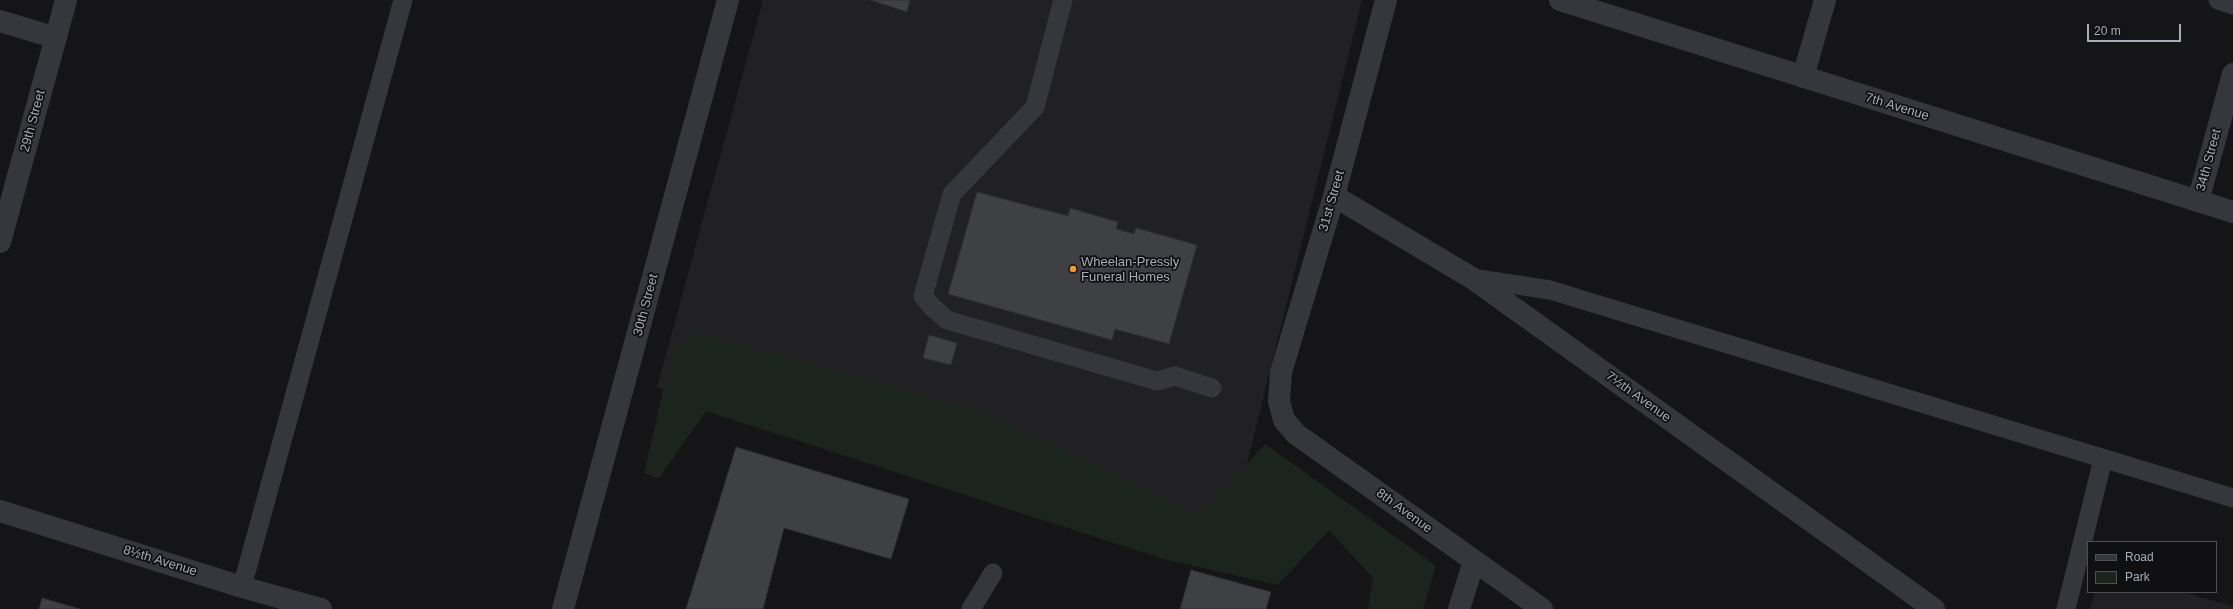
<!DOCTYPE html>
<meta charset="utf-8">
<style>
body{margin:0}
#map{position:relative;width:2233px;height:609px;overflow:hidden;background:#151517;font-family:Helvetica,sans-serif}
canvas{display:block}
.legend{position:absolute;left:2087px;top:541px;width:130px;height:52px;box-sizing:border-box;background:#101012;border:1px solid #4c4f54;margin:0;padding:5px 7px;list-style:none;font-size:12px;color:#a6adb8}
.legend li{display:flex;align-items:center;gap:8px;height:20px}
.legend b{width:20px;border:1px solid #4c4f54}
.scale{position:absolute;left:2087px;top:24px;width:94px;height:18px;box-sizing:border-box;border:2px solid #a6adb8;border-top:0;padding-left:5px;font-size:12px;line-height:14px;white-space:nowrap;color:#a6adb8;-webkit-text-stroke:3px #101012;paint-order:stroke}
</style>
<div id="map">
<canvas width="2233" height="609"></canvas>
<ul class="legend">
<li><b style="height:5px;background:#35373c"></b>Road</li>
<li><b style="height:11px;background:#1c251d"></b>Park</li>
</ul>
<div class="scale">20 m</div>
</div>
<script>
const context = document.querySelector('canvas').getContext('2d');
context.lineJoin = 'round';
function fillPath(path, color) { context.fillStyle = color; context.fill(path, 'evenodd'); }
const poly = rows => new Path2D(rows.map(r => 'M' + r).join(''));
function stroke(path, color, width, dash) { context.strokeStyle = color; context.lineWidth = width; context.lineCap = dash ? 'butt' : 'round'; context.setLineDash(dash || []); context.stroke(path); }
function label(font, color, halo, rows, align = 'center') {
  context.font = font + ' Helvetica,sans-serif'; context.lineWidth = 3.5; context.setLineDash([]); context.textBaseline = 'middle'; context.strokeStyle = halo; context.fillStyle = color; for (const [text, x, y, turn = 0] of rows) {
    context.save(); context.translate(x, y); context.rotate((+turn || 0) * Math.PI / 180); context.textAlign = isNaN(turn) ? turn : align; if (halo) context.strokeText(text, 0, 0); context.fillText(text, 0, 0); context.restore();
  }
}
fillPath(poly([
 [763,0,1362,0,1228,540,657,387],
 [2095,592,2182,592,2233,606,2233,609,2090,609]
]), '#212124');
fillPath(poly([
 [692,332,979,411,1200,516,1265,444,1436,566,1423,609,1368,609,1373,578,1329,530,1278,585,1163,559,706,411,659,478,644,473,670,361]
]), '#1c251d');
const building = poly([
 [870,0,910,0,907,12,870,0],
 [977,192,1068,216,1070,208,1118,222,1116,229,1134,234,1136,228,1197,245,1169,344,1115,329,1112,340,948,294,977,192],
 [929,335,957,343,951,365,923,358,929,335],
 [736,447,909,499,891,559,784,528,763,609,686,609,736,447],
 [1191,570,1271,592,1266,609,1180,609,1191,570],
 [42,598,80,609,39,609,42,598]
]);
fillPath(building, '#3f4044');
stroke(building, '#2e2f33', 1);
stroke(poly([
 [1063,0,1035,107,952,194,923,296,931,306,947,320,1157,381,1175,376,1212,388],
 [2218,0,2233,5],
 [1472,278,1550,290,2233,498],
 [242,587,403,0],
 [971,609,993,573],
 [2066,609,2103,459]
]), '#35373c', 19);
stroke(poly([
 [1386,0,1334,196,1281,372,1279,401,1284,420,1296,434,1542,609],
 [0,21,56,38],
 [1803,77,1825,0],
 [1334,196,1472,278,1934,609],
 [2198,201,2233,74],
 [0,242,66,0],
 [0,511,242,587,321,609],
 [1459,609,1474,561]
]), '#35373c', 22);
stroke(poly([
 [1560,0,2233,212],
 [563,609,728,0]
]), '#35373c', 22);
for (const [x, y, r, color] of [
 [1073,269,4,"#fd9a27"]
]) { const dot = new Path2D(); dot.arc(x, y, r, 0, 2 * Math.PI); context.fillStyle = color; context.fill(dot); stroke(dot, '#101012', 1.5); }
label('13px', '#a6adb8', '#101012', [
 ["7th Avenue",1897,107,17],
 ["29th Street",33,121,-75],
 ["34th Street",2209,160,-75],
 ["31st Street",1332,201,-74],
 ["30th Street",646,305,-75],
 ["7½th Avenue",1638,397,36],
 ["8th Avenue",1404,511,36],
 ["8½th Avenue",160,561,17]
]);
label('13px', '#a6adb8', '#101012', [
 ["Wheelan-Pressly",1081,262],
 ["Funeral Homes",1081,277]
], 'left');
</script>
